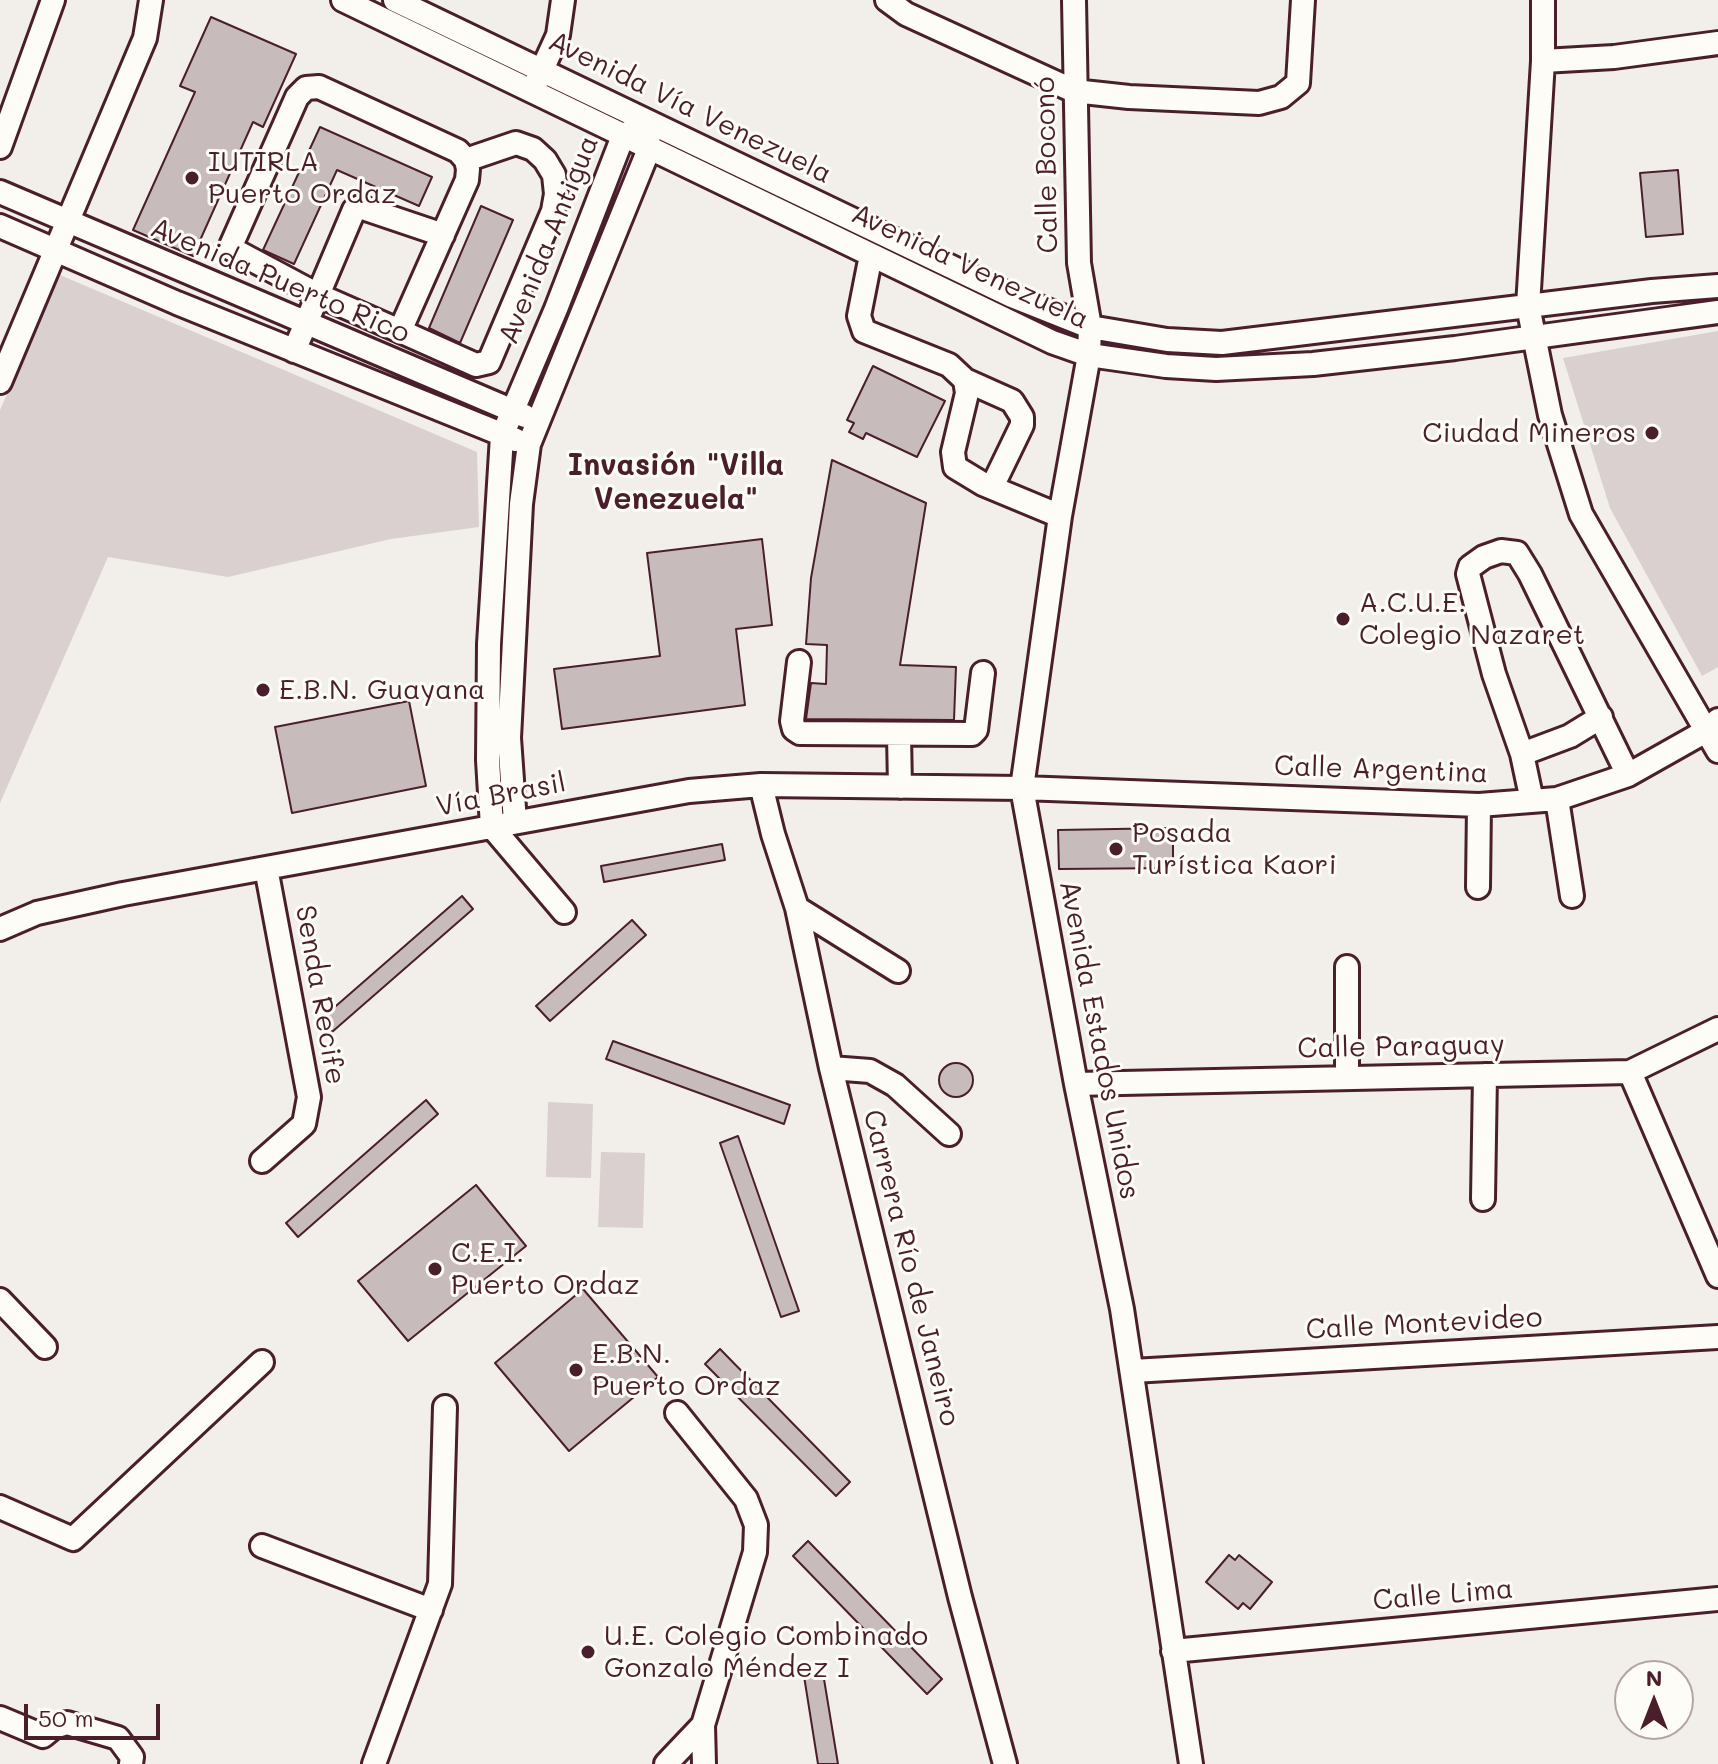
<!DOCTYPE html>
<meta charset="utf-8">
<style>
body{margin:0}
#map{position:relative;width:1718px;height:1764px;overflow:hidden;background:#f2efeb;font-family:Mali,sans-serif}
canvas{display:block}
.north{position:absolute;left:1614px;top:1660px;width:80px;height:80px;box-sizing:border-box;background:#fdfcf7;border:2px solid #b5a4a5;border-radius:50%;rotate:0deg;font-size:22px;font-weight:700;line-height:32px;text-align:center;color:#4a1f2b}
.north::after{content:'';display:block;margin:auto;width:28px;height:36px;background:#4a1f2b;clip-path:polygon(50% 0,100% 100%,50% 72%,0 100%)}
.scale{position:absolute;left:24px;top:1704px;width:136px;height:36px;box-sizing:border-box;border:4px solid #4a1f2b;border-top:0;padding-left:10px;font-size:24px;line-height:28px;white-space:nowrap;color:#4a1f2b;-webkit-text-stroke:6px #fdfcf7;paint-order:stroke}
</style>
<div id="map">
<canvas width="1718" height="1764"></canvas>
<div class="north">N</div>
<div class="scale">50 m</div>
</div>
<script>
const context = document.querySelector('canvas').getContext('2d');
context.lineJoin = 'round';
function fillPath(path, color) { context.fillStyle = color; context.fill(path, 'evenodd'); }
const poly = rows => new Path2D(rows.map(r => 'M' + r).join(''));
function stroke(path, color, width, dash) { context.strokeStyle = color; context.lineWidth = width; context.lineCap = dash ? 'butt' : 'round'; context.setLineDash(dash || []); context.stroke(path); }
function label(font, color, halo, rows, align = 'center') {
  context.font = font + ' Mali,sans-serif'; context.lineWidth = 6; context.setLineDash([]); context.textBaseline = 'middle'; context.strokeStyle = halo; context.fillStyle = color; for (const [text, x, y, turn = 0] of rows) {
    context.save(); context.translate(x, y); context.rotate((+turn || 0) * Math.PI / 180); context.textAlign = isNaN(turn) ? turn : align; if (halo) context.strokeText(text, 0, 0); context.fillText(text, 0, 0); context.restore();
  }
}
fillPath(poly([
 [60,275,477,452,479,527,391,539,228,577,108,557,0,803,0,410],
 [1718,331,1718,667,1702,676,1610,508,1563,358],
 [548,1102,593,1104,591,1178,546,1177],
 [601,1152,645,1153,643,1228,598,1227]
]), '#d9d0cf');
const building = poly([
 [211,17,296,54,263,127,253,122,193,256,133,230,195,92,180,86,211,17],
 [320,127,432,177,419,206,337,170,294,264,263,250,320,127],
 [1678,170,1683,234,1646,237,1640,173,1678,170],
 [481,206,513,220,460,343,429,328,481,206],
 [873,366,945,401,917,457,866,433,863,439,849,432,854,423,847,420,873,366],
 [832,460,926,503,900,665,956,667,954,720,806,719,811,683,826,684,827,645,806,644,811,578,832,460],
 [762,539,772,625,736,629,745,705,562,729,554,669,660,656,647,553,762,539],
 [409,701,426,786,292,813,275,727,409,701],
 [1173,828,1173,868,1059,869,1058,830,1173,828],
 [722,844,725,860,604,882,601,866,722,844],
 [462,896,473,909,332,1032,321,1019,462,896],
 [632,920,646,935,550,1021,536,1006,632,920],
 [613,1041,790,1105,784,1124,606,1059,613,1041],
 '939 1080a17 17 0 1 1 34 0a17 17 0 1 1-34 0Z',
 [426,1100,438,1114,298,1237,286,1223,426,1100],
 [738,1136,799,1311,781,1317,720,1143,738,1136],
 [476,1185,526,1246,408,1341,358,1281,476,1185],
 [583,1289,658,1377,569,1451,495,1363,583,1289],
 [720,1349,850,1482,836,1496,705,1364,720,1349],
 [808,1541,942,1679,927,1694,793,1556,808,1541],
 [1229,1555,1235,1560,1239,1555,1272,1582,1250,1609,1243,1603,1238,1609,1206,1582,1229,1555],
 [823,1673,838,1764,818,1764,804,1676,823,1673]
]);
fillPath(building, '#c8bbbb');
stroke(building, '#4a1f2b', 2);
const minor = poly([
 [343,0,1052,342,1089,355,1166,366,1216,369,1313,364,1455,348,1718,312],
 [395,0,1012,296,1090,327,1167,340,1222,343,1652,291,1718,286],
 [887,0,906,14,1074,91,1129,97,1259,103,1281,97,1298,83,1303,0],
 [1074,0,1079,263,1090,327,1089,355,1060,516,1022,788,1076,1084,1122,1309,1191,1764],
 [1543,0,1543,61,1528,306,1550,415,1581,514,1718,751],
 [1543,61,1614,57,1718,43],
 [536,83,558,35,563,0],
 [0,147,53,0],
 [0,192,525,416],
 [0,226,177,303,516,440],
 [871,255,859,316,864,331,949,365,965,380,967,393,953,452,955,467,983,484,1060,516],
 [400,331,476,365,489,362,553,211,556,194,554,175,545,160,533,149,516,143,466,160],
 [294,351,318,295,400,331,467,180,468,169,466,160,458,151,319,87,306,88,297,97,230,248,318,295,354,210,360,207,443,235],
 [965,380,1012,401,1022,417,1022,425,992,487],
 [0,382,145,38,151,0],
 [799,662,792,721,794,729,800,733,972,734,976,730,983,673],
 [899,735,900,787],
 [1522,754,1570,736,1601,717],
 [761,785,773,834,797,908,831,1068,960,1597,1005,1764],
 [1557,799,1572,896],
 [1532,801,1522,754,1494,674,1468,574,1470,567,1484,557,1501,551,1517,553,1530,574,1628,775],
 [515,822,509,738,521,504,529,444,649,149,647,121,623,136,556,309,502,436,489,644,488,760,492,827,564,912],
 [1478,887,1479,805],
 [797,908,898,971],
 [0,929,37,913,123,894,689,791,761,785,1022,788,1479,805,1557,799,1628,775,1706,731,1718,720],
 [1347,967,1347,1078],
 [831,1068,870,1071,895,1085,949,1134],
 [1630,1072,1718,1276],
 [1076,1084,1630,1072,1718,1029],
 [262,1161,304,1124,309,1097,266,868],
 [1483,1199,1485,1075],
 [0,1300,45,1347],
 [1133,1371,1718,1337],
 [677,1413,746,1499,756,1525,755,1552,703,1725,704,1764],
 [0,1507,73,1539,262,1362],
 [262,1546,431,1610],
 [1173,1651,1718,1599],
 [0,1718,43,1736,54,1727,67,1723,118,1738,132,1757,131,1764],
 [374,1764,440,1584,445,1407],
 [666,1764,703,1725]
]);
stroke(minor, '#4a1f2b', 28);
stroke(minor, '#fdfcf7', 22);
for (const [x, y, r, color] of [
 [192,178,8,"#4a1f2b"],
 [1652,433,8,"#4a1f2b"],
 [1343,619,8,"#4a1f2b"],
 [263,690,8,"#4a1f2b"],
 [1116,849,8,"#4a1f2b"],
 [435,1269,8,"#4a1f2b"],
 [576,1370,8,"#4a1f2b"],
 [588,1652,8,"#4a1f2b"]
]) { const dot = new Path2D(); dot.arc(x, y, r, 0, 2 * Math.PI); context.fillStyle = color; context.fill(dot); stroke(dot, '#fdfcf7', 3); }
label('28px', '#4a1f2b', '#fdfcf7', [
 ["Avenida Vía Venezuela",690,108,26],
 ["Calle Boconó",1047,165,-91],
 ["Avenida Antigua",549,240,-68],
 ["Avenida Venezuela",970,267,25],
 ["Avenida Puerto Rico",280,281,23],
 ["Calle Argentina",1381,770,2],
 ["Vía Brasil",501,795,-11],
 ["Senda Recife",320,995,80],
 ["Avenida Estados Unidos",1099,1040,79],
 ["Calle Paraguay",1401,1047,-1],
 ["Carrera Río de Janeiro",911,1268,76],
 ["Calle Montevideo",1424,1324,-3],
 ["Calle Lima",1443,1595,-5]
]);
label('28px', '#4a1f2b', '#fdfcf7', [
 ["IUTIRLA",208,162],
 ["Puerto Ordaz",208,194],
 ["Ciudad Mineros",1636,433,"right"],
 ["A.C.U.E.",1359,603],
 ["Colegio Nazaret",1359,635],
 ["E.B.N. Guayana",279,690],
 ["Posada",1132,833],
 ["Turística Kaori",1132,865],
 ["C.E.I.",451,1253],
 ["Puerto Ordaz",451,1285],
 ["E.B.N.",592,1354],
 ["Puerto Ordaz",592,1386],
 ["U.E. Colegio Combinado",604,1636],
 ["Gonzalo Méndez I",604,1668]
], 'left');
label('bold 30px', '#4a1f2b', '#fdfcf7', [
 ["Invasión \"Villa",676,466],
 ["Venezuela\"",676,500]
]);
</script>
